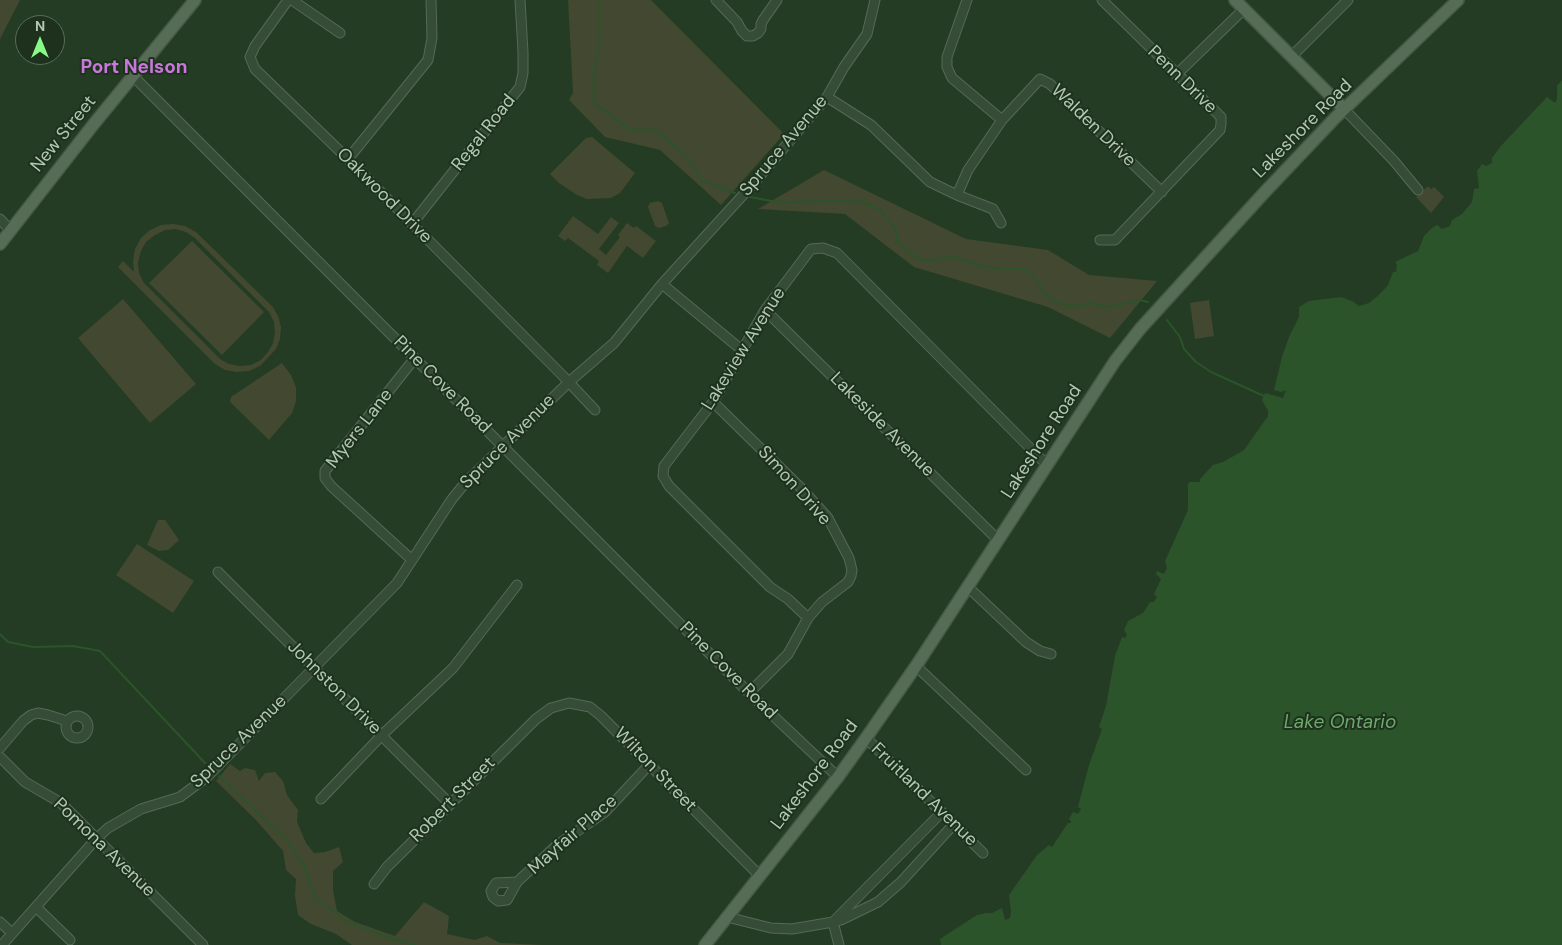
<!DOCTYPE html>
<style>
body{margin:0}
#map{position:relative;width:1562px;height:945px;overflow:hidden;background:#243c23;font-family:"DM Sans",sans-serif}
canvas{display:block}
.north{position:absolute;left:15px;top:15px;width:50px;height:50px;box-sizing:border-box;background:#1d311c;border:1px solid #596d58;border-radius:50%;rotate:0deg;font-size:14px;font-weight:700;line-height:20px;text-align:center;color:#b2c8b2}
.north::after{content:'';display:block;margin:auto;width:18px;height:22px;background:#88f887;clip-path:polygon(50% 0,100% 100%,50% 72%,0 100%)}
</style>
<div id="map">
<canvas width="1562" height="945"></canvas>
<div class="north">N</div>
</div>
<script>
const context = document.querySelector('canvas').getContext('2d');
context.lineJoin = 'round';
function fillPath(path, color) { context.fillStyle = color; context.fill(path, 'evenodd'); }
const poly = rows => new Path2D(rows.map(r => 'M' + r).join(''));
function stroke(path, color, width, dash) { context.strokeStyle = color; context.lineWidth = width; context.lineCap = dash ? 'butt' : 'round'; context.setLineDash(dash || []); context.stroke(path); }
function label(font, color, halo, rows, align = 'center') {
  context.font = font + ' "DM Sans",sans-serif'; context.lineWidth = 4; context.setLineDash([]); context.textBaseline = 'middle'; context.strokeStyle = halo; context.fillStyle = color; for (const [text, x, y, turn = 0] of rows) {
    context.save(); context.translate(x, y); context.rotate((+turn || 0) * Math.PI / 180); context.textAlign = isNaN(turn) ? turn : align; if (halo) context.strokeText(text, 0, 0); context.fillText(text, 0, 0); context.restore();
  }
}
fillPath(poly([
 [0,0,20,0,0,39],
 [568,0,651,0,784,134,721,205,660,150,605,137,569,100,573,93],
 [592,137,635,173,620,193,611,198,587,199,577,195,559,183,550,174,586,138],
 [824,170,966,239,1048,250,1089,275,1157,281,1110,338,1048,307,914,267,845,214,758,209],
 [1428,186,1431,189,1434,187,1444,197,1431,213,1416,197],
 [658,201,662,203,669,223,666,226,659,228,655,226,648,207,650,203],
 [573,216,598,234,611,217,619,223,599,249,606,255,620,237,618,235,627,223,634,228,636,226,656,241,643,258,627,246,608,273,597,265,599,261,568,238,565,241,558,236],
 [173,224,185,226,196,232,273,307,278,316,281,327,280,339,276,349,260,366,249,371,237,372,225,370,215,364,118,267,123,261,134,272,133,261,135,249,141,238,150,230,161,225],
 [176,229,186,232,195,238,269,312,274,322,275,332,273,343,268,352,261,360,251,365,240,366,229,364,220,359,144,283,139,273,138,262,141,251,146,242,155,235,165,230],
 [192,241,264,312,222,355,149,283],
 [123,299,196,384,150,423,78,338],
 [1209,300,1214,336,1195,339,1190,303],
 [282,363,291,375,296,387,296,401,292,413,269,440,230,402,231,397],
 [158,520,165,520,179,540,168,550,159,551,147,545],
 [137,544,194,581,173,613,116,575],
 [230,764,240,771,245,768,255,770,259,781,265,773,275,772,283,781,287,795,298,810,297,822,306,843,314,853,325,852,339,847,343,862,333,871,333,890,337,911,355,922,395,936,424,902,449,916,447,934,475,940,487,936,500,943,544,945,352,945,336,934,311,924,298,915,295,896,296,879,286,870,283,851,256,820,216,781]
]), '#424930');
fillPath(poly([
 [1562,80,1562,945,941,945,940,939,977,915,986,913,992,913,1002,908,1005,920,1010,918,1011,912,1009,895,1037,855,1049,845,1052,847,1068,823,1071,823,1071,821,1069,819,1073,812,1078,814,1081,809,1078,807,1089,765,1102,729,1099,727,1106,706,1115,656,1122,637,1125,638,1127,635,1124,630,1128,621,1143,613,1150,602,1154,602,1157,597,1154,594,1161,579,1156,574,1157,571,1164,574,1167,568,1165,561,1188,510,1188,484,1190,482,1200,482,1200,479,1213,465,1223,462,1244,450,1268,416,1268,411,1262,400,1265,393,1283,398,1286,390,1281,392,1274,390,1282,357,1289,337,1299,317,1299,307,1309,301,1341,297,1352,301,1359,306,1369,303,1380,294,1388,285,1393,272,1396,272,1397,265,1395,262,1418,251,1424,236,1432,228,1437,225,1442,229,1450,226,1452,220,1462,214,1472,202,1474,189,1479,188,1477,171,1482,164,1486,166,1492,163,1492,158,1500,147,1547,97,1555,103,1557,99,1557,86]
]), '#2c542a');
stroke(poly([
 [601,0,599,4,600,35,595,70,593,102,629,129,655,130,686,155,702,181,735,193],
 [750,197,782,203,835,200,864,202,881,211,897,231,896,241,916,257,924,261,931,261,945,257,955,258,982,266,1003,269,1023,269,1031,274,1037,281,1048,297,1065,305,1073,307,1090,303,1107,307,1140,300,1148,302],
 [1167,320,1180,337,1184,349,1196,362,1211,372,1264,396],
 [0,634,8,642,33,647,73,646,100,651,205,763],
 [219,776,287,841,304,865,315,897,347,922,395,940,415,945]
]), '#2c542a', 2);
const minor = poly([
 [288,0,255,46,250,57,255,69,348,159,563,376,595,410],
 [292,0,340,33],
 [716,0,737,22,742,31,747,36,753,36,758,33,761,29,761,24,763,20,777,0],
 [967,0,947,57,947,67,952,78,1002,120],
 [1292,56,1348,0],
 [1176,75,1244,9],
 [133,76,749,693,838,777],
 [827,97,871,125,930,182,957,195,993,209,1001,223],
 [1344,109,1394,161,1418,190],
 [348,159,428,60,432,38,431,0],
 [957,195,968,170,1002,120,1040,79,1050,84,1162,192],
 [0,219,10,230],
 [412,224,520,87,523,73,523,52,520,0],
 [1100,240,1115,240,1220,130,1221,124,1221,117,1102,0],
 [662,284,743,351],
 [765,310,993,535,999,539],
 [713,402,803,490,828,518,849,558,852,570,851,576,848,582,822,602,808,618,788,654,749,693],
 [411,559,331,486,325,478,325,471,415,358],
 [218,572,450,804],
 [968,587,1026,642,1040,651,1051,654],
 [808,618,788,599,770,587,669,486,663,476,664,466,713,402,765,310,811,249,823,248,837,253,1041,459,1048,464],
 [916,666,1026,770],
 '66 727a11 11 0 1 1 22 0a11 11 0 1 1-22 0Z',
 [866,738,983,853],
 [0,748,23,721,31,715,38,713,48,715,67,721],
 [0,757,25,782,61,803,203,945],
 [321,799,382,735,453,668,517,585],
 [517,882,496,883,491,891,493,897,498,901,507,900,517,882,541,860,557,845,605,812,649,765],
 [374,884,387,867,536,719,551,708,569,703,590,707,601,716,760,876],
 [36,907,70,940],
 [727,917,771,928,792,929,833,922,841,920,878,902,901,882,954,824,942,812,833,922],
 [0,922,12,933],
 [833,922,839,945],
 [2,945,97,838,108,828,141,809,180,797,208,776,397,583,452,499,466,482,569,382,614,343,662,284,754,183,827,97,844,67,867,34,875,0]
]);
const major = poly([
 [1235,0,1344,109],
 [0,244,93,125,195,0],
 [705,945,838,777,866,738,916,666,1115,361,1140,329,1263,194,1335,118,1458,0]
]);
stroke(minor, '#556a55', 11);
stroke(major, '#445843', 14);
stroke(minor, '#374c37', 9);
stroke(major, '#566c55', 11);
label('18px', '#b2c8b2', '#1d311c', [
 ["Penn Drive",1182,80,44],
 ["Walden Drive",1093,126,44],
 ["Lakeshore Road",1303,129,-45],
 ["Regal Road",484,133,-52],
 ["New Street",64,134,-51],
 ["Spruce Avenue",784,146,-50],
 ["Oakwood Drive",384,196,45],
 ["Lakeview Avenue",744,349,-58],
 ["Pine Cove Road",442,385,45],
 ["Lakeside Avenue",882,425,45],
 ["Myers Lane",360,429,-52],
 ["Spruce Avenue",508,442,-45],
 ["Lakeshore Road",1042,442,-57],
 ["Simon Drive",794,486,48],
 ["Pine Cove Road",728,671,45],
 ["Johnston Drive",334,688,45],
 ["Spruce Avenue",239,742,-44],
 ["Wilton Street",655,770,46],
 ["Lakeshore Road",815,775,-53],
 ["Fruitland Avenue",924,795,44],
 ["Robert Street",453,800,-45],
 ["Mayfair Place",573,835,-41],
 ["Pomona Avenue",104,848,44]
]);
label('bold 19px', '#c878da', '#1d311c', [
 ["Port Nelson",134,68]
]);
label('italic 19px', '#6ea76b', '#1d311c', [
 ["Lake Ontario",1340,723]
]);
</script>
